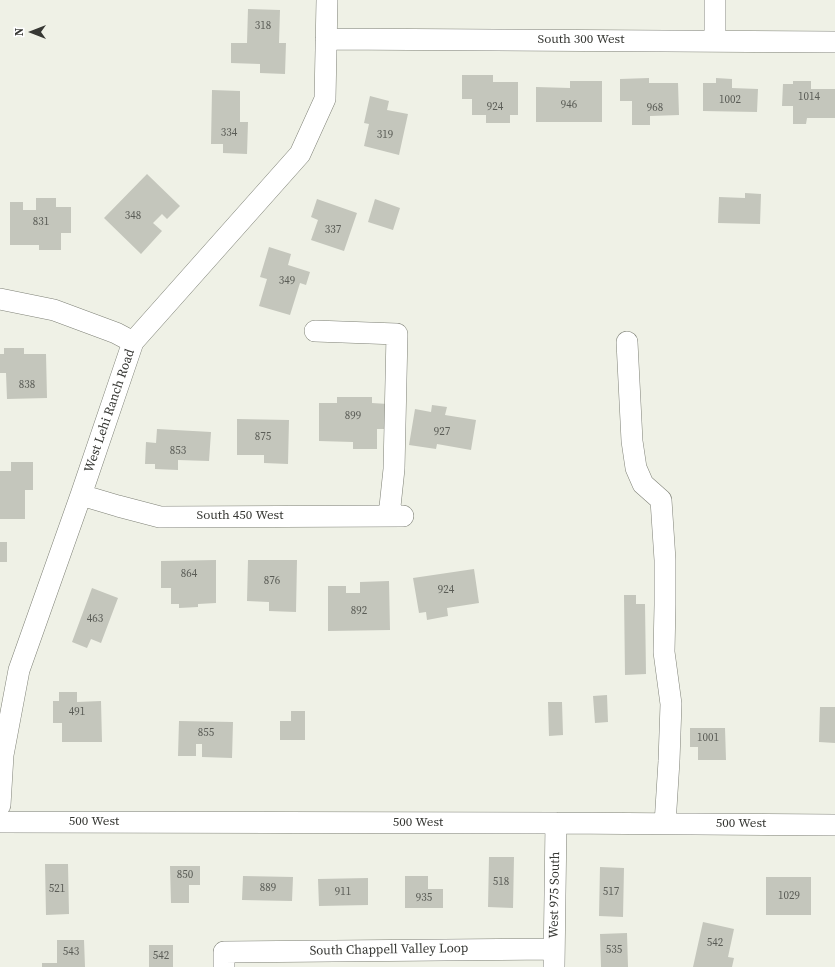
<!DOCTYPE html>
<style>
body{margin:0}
#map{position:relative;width:835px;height:967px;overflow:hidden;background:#eff1e6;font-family:"Source Serif 4",serif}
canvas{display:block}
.north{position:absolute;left:12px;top:12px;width:40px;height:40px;-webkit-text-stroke:3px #fff;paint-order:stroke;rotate:270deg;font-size:11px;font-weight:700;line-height:16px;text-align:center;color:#373834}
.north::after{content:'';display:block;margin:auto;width:14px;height:18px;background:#373834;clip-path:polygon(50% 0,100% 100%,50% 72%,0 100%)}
</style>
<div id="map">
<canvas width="835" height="967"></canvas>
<div class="north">N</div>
</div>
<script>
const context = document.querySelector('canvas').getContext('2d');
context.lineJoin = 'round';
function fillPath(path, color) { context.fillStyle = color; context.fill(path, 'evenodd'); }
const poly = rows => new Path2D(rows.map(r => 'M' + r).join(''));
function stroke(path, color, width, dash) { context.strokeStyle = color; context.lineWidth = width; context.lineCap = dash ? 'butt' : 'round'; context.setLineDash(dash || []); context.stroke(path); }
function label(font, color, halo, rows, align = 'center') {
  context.font = font + ' "Source Serif 4",serif'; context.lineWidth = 4; context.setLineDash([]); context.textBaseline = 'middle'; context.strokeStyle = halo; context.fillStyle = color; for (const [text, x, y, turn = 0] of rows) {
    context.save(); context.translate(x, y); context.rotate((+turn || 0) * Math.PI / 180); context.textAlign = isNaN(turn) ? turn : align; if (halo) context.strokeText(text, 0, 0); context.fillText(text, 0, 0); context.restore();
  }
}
fillPath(poly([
 [248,9,280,10,279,43,286,43,285,74,260,73,260,64,231,63,231,43,247,43],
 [462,75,493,75,493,82,518,82,518,115,510,115,510,123,486,123,486,115,472,115,472,99,462,99],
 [649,78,649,83,678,83,679,115,650,116,650,125,632,125,632,101,620,101,620,79],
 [716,78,732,79,732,88,758,89,757,112,703,111,703,83,716,83],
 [570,81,602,81,602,122,536,122,536,87,570,88],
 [793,81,811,81,811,89,835,89,835,118,807,118,806,124,793,124,793,106,782,106,783,84,793,84],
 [212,90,240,91,240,122,248,122,247,154,223,153,223,144,211,144],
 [370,96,389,101,387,110,408,114,399,155,364,146,369,124,364,123],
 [147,174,180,206,167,219,162,214,153,223,162,231,141,254,104,218],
 [745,193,761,194,760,224,718,223,719,197,745,198],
 [36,198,56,198,56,207,71,207,71,233,61,233,61,250,39,250,39,245,10,245,10,202,23,202,23,210,36,210],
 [317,199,357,213,344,251,311,240,318,220,311,217],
 [375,199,400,208,393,230,368,222],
 [269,247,291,254,288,265,310,272,306,285,300,283,290,315,259,306,267,279,260,277],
 [4,348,24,348,24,354,46,354,47,398,7,399,6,373,0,373,0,354,4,354],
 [337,397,372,397,372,403,388,404,388,429,377,429,377,449,353,449,353,442,319,441,319,403,337,403],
 [432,405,447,407,445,415,476,420,471,450,437,444,436,449,409,445,415,409,431,412],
 [237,419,289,420,288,464,264,463,264,455,237,455],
 [157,429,211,432,209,461,178,460,178,470,155,469,155,464,145,464,146,442,156,443],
 [11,462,33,462,33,490,25,490,25,519,0,519,0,471,11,471],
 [0,542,7,542,7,562,0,562],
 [216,560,216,603,198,604,198,607,179,608,179,604,171,604,171,588,161,588,161,561],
 [248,560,297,560,296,612,269,611,269,602,247,601],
 [474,569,479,603,447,608,448,616,427,620,426,612,419,613,413,578],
 [389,581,390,630,328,631,328,586,346,586,346,593,360,593,360,582],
 [92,588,118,598,101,643,91,639,87,648,72,642],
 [624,595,636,595,636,604,645,604,646,674,625,675],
 [59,692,77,692,77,702,101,701,102,742,62,742,62,723,53,723,53,701,59,701],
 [607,695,608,722,595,723,593,696],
 [548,702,562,702,563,735,549,736],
 [820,707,835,707,835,743,819,742],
 [291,711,305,711,305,740,280,740,280,721,291,721],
 [179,721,233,722,232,758,202,757,202,744,196,744,196,756,178,756],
 [690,728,725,728,726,760,698,760,698,747,690,747],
 [489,857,514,857,513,908,488,907],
 [45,864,68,864,69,914,46,915],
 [170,866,200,866,200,885,189,885,189,903,171,903],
 [600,867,624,868,623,917,599,916],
 [243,876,293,877,292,901,242,900],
 [405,876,428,876,428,889,443,889,443,908,405,908],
 [766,877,811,877,811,915,766,915],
 [368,878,368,905,319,906,318,879],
 [703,922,734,929,728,957,734,958,732,967,693,967],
 [627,933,628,967,601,967,600,934],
 [57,940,84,940,85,967,42,967,42,963,57,963],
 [149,945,173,945,173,967,149,967]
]), '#c4c6bc');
const minor = poly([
 [715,0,715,41],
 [326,39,835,42],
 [0,299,54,310,116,333,133,342],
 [315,331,397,334,394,469,389,516],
 [627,342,632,441,636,468,643,484,661,500,665,560,665,605,664,652,671,704,669,761,665,824],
 [81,495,118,506,160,517,403,516],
 [0,805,3,755,19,670,81,495,133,342,300,154,325,99,327,0],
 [0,822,556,823,835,825],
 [224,967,224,952,554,949],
 [554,967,556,823]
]);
stroke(minor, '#7e8076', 22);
stroke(minor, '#fff', 21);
label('11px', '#5a5c56', null, [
 ["318",263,26],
 ["1014",809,97],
 ["1002",730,100],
 ["946",569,105],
 ["924",495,107],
 ["968",655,108],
 ["334",229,133],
 ["319",385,135],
 ["348",133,216],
 ["831",41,222],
 ["337",333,230],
 ["349",287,281],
 ["838",27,385],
 ["899",353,416],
 ["927",442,432],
 ["875",263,437],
 ["853",178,451],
 ["864",189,574],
 ["876",272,581],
 ["924",446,590],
 ["892",359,611],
 ["463",95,619],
 ["491",77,712],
 ["855",206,733],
 ["1001",708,738],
 ["850",185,875],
 ["518",501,882],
 ["889",268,888],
 ["521",57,889],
 ["911",343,892],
 ["517",611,892],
 ["1029",789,896],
 ["935",424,898],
 ["542",715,943],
 ["535",614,950],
 ["543",71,952],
 ["542",161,956]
]);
label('13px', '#373834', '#fff', [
 ["South 300 West",581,40],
 ["West Lehi Ranch Road",110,411,-71],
 ["South 450 West",240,516],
 ["500 West",94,822],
 ["500 West",418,823],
 ["500 West",741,824],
 ["West 975 South",555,895,-89],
 ["South Chappell Valley Loop",389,950,-1]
]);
</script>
